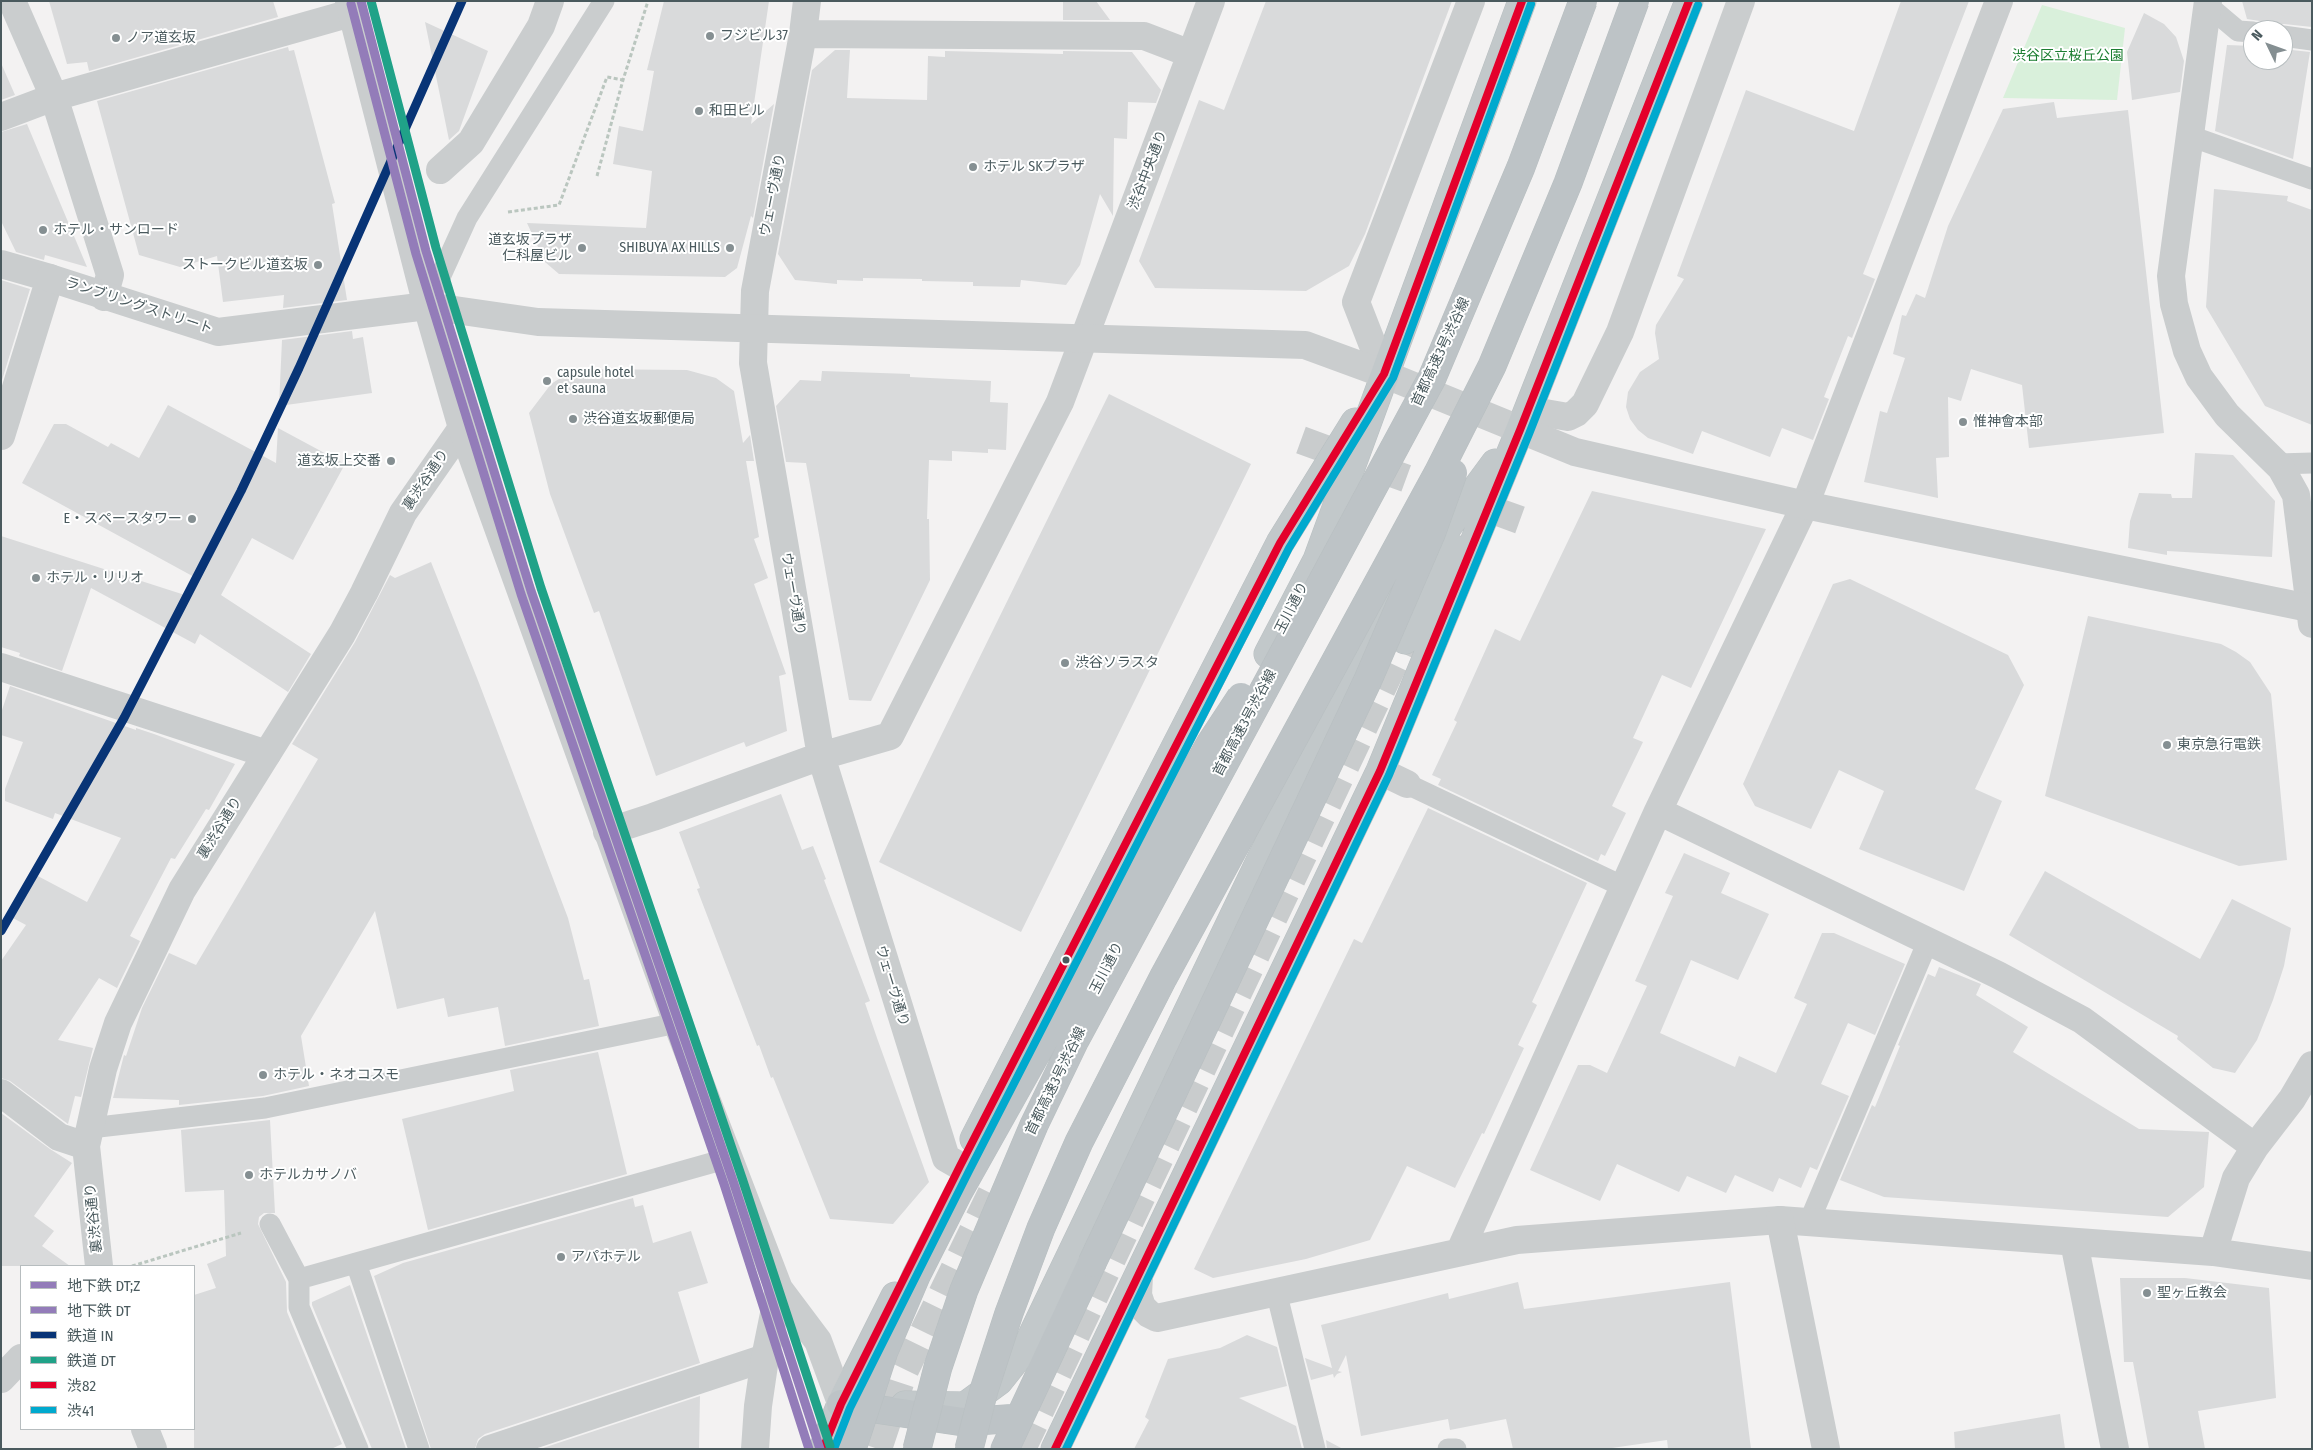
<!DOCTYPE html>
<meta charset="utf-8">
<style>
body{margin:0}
#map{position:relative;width:2313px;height:1450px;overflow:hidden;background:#f3f2f2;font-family:"Fira Sans Condensed","Noto Sans JP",sans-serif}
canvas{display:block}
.frame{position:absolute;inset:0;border:2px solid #4a5a5e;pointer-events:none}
.legend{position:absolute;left:20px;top:1265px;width:175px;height:165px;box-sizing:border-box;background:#fff;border:1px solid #b7bdbf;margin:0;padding:6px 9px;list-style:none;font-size:15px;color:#4a5a5e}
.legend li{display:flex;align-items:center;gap:10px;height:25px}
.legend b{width:25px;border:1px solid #b7bdbf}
.north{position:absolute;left:2243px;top:20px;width:50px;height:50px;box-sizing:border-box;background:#fff;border:1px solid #b7bdbf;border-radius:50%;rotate:312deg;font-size:14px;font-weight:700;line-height:20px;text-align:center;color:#4a5a5e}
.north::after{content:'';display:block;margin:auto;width:18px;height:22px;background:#858f92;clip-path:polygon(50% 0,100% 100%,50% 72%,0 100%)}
</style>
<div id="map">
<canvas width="2313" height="1450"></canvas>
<div class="frame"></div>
<ul class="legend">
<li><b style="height:6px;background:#937cb9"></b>地下鉄 DT;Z</li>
<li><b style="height:6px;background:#937cb9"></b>地下鉄 DT</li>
<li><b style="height:6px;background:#083476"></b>鉄道 IN</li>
<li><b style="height:6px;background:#20a288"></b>鉄道 DT</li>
<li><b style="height:6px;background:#e4002b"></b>渋82</li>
<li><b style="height:6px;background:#00a9ce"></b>渋41</li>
</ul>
<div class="north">N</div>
</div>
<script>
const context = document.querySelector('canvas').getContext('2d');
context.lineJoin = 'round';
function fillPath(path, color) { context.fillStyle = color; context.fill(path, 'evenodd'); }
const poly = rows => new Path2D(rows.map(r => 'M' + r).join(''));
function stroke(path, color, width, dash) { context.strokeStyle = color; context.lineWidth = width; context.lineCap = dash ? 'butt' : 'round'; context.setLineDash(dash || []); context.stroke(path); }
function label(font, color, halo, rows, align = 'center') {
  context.font = font + ' "Fira Sans Condensed","Noto Sans JP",sans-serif'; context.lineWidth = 4; context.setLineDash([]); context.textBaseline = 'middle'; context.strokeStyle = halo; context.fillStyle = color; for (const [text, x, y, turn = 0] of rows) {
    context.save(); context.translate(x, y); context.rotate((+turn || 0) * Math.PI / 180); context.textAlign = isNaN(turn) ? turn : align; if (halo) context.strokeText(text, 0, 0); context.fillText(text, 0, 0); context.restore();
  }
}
fillPath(poly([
 [2042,5,2125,28,2117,100,2003,98]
]), '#d9f0db');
fillPath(poly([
 [49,1,273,1,278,17,89,71,87,62,67,64],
 [664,1,769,1,751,124,774,104,753,218,751,216,737,268,725,277,559,274,545,262,527,223,646,228,652,171,613,164,619,126,643,131,654,71,647,70],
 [1063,1,1096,1,1110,20,1063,20],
 [1266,1,1452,1,1365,234,1349,266,1306,291,1155,288,1139,261,1199,100,1224,110],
 [1901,1,1969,1,1863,274,1875,279,1852,338,1848,336,1824,397,1829,399,1813,440,1782,428,1770,457,1702,431,1693,454,1648,438,1638,430,1630,419,1626,407,1628,392,1640,372,1659,359,1655,333,1656,325,1684,279,1677,276,1746,90,1854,131],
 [2242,1,2312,1,2312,27,2284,24,2278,25,2272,30,2265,30,2260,21,2247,19],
 [2144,13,2164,24,2176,37,2184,61,2180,92,2132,100,2127,52],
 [425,22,488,51,459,131,449,140],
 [2227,45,2253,46,2253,60,2283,60,2283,49,2310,52,2293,159,2215,131],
 [288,47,289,51,294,50,335,203,332,204,347,300,283,308,284,295,223,302,217,256,180,267,139,255,97,101],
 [835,50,850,50,847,98,927,100,928,56,945,57,945,51,1063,54,1063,51,1132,52,1161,90,1156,103,1128,102,1127,139,1114,138,1113,216,1100,194,1080,265,1066,285,1021,280,1020,287,973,286,973,282,922,281,922,279,863,278,863,281,837,280,837,284,795,280,778,254,812,70],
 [1,63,15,95,1,100],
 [2054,102,2057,118,2128,110,2164,433,2029,448,2022,385,1971,369,1961,401,1948,397,1949,457,1936,458,1938,498,1864,482,1880,411,1887,413,1905,358,1893,354,1902,315,1906,316,1916,294,1925,298,1948,226,2003,109],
 [27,124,58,198,87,267,45,255,44,260,16,252,1,221,1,132],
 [2214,189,2288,196,2287,201,2312,210,2312,425,2265,406,2206,307],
 [1,280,30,289,2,380,1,380],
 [352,331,353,339,363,337,372,393,279,406,282,340],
 [582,369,687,370,716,378,734,391,743,443,750,435,754,461,746,461,759,537,754,539,768,578,754,584,786,674,779,676,787,731,746,747,744,742,656,776,599,611,594,613,550,494,529,413,551,384,562,377],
 [822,371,910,374,910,377,991,381,990,402,1008,403,1006,450,988,449,988,453,952,451,952,461,929,460,927,519,929,519,930,580,871,701,849,700,806,463,786,462,776,406,800,380,821,381],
 [1109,394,1251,464,1021,932,879,862],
 [168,405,276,463,278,428,345,464,293,560,252,538,221,595,311,654,288,692,200,634,195,644,91,588,62,671,19,656,20,653,1,647,1,536,188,596,196,578,22,483,54,424,66,424,108,447,111,443,139,458],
 [2195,453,2233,455,2275,501,2272,557,2167,551,2167,555,2128,548,2130,521,2139,493,2171,494,2172,498,2192,498],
 [1592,491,1766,529,1691,688,1662,675,1633,738,1643,742,1612,806,1626,813,1605,856,1601,854,1598,861,1438,785,1441,779,1432,775,1457,722,1454,720,1495,629,1520,641],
 [431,562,479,683,568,918,584,980,589,979,599,1026,505,1046,498,1007,448,1017,444,998,397,1009,375,911,301,1036,309,1086,263,1096,179,1105,179,1100,113,1098,124,1055,126,1056,142,1008,169,953,196,965,318,759,292,744,355,642,390,575,395,578],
 [1850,579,2008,655,2024,685,1975,789,2002,801,1964,891,1859,849,1884,791,1839,770,1811,829,1755,806,1743,784,1833,584],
 [2088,616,2221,644,2236,652,2250,662,2271,694,2287,860,2239,866,2045,796],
 [10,686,136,730,136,728,154,734,235,764,209,810,206,809,175,859,171,858,130,936,140,941,117,988,99,978,58,1040,93,1048,81,1097,75,1096,68,1124,10,1081,1,1078,1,961,26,925,11,917,34,874,87,902,121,838,55,813,53,819,5,801,5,789,23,742,1,735,1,713],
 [781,794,802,850,813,846,826,879,824,880,870,1001,865,1003,877,1038,929,1182,893,1224,830,1219,773,1077,771,1078,759,1045,757,1046,697,889,700,888,679,832],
 [1428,808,1587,883,1532,1002,1537,1005,1518,1045,1524,1048,1484,1134,1482,1133,1455,1188,1407,1166,1370,1240,1306,1259,1213,1278,1194,1269,1354,939,1362,943],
 [1684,853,1730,873,1721,893,1769,914,1738,980,1691,960,1660,1033,1735,1067,1739,1056,1776,1073,1807,1004,1794,998,1822,933,1834,933,1905,964,1875,1035,1848,1023,1821,1084,1849,1096,1817,1170,1810,1167,1801,1188,1779,1178,1773,1192,1735,1175,1726,1193,1687,1176,1679,1192,1617,1164,1600,1201,1530,1170,1578,1065,1590,1065,1607,1073,1647,986,1635,981,1673,896,1665,893],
 [2045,871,2200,959,2232,899,2291,928,2284,966,2273,1000,2257,1040,2235,1073,2213,1068,2177,1039,2178,1036,2009,935],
 [1939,967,1981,984,1976,995,2028,1027,2013,1052,2139,1129,2209,1132,2204,1187,2168,1217,1884,1197,1840,1180,1872,1105,1875,1107,1900,1046,1898,1045,1928,974,1935,977],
 [598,1052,627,1174,428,1230,402,1119,514,1091,510,1070],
 [1,1113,50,1149,72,1163,34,1216,54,1231,42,1246,70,1266,1,1266],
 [270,1120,275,1213,264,1213,259,1217,258,1224,286,1282,287,1312,342,1444,331,1449,194,1449,194,1295,216,1288,207,1264,226,1256,224,1190,185,1192,181,1130],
 [633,1198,635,1207,643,1205,653,1243,691,1231,708,1283,678,1292,700,1363,485,1434,478,1439,475,1449,431,1449,374,1276,403,1263],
 [2120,1278,2185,1278,2269,1288,2276,1398,2198,1411,2205,1449,2149,1449,2133,1362,2124,1362],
 [1518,1282,1524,1309,1730,1282,1751,1449,1668,1449,1667,1440,1605,1449,1513,1449,1506,1419,1450,1430,1448,1419,1361,1436,1346,1355,1338,1371,1342,1372,1337,1374,1334,1378,1333,1374,1311,1380,1305,1358,1332,1368,1321,1325,1448,1293,1449,1299],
 [350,1285,406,1449,372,1449,312,1305,312,1302],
 [1247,1335,1277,1347,1287,1386,1239,1398,1296,1426,1302,1449,1134,1449,1149,1420,1145,1417,1168,1359,1220,1348],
 [700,1396,699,1449,540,1449],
 [2060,1414,2065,1449,1955,1449,1954,1432],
 [1326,1440,1343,1449,1327,1449]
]), '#d9dadb');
stroke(poly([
 [1301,440,1520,520]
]), '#c9cccd', 28, [28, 14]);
stroke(poly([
 [878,1449,903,1374,994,1188],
 [1022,1449,1405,640]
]), '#c9cccd', 28, [28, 14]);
const trunk = poly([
 [1427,555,1495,463],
 [1405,640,1455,549],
 [1268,654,1317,560,1522,1],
 [974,1139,1280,543,1355,422],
 [905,1405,965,1406,999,1381,1027,1346,1371,630,1401,589],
 [823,1449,841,1404,895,1296],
 [1055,1449,1380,771,1520,430,1689,1]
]);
const motorway = poly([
 [841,1404,963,1422,1019,1418],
 [1005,1449,1092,1263]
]);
stroke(trunk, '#b8bfc1', 29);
stroke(motorway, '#b8bfc1', 29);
stroke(poly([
 [597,176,623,80,648,1],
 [508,212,559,205,607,77,623,80],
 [132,1266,241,1233]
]), '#bac6bf', 3, [4, 2.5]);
stroke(poly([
 [2206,4,2238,31,2253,32],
 [2283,36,2312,40],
 [2190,136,2312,179],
 [427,306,467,218,604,1],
 [2278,464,2312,463],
 [1407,784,1624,887],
 [90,1128,265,1108,677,1023],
 [1809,1222,1928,941],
 [270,1224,299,1279,299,1307,358,1449],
 [356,1263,419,1449],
 [299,1279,729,1158],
 [1276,1291,1315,1449],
 [1448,1449,1456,1449]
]), '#cacdce', 21);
stroke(poly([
 [440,170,471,142,541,26,550,1],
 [1,667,267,754]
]), '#cacdce', 28);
stroke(poly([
 [12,1,54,97,110,275,104,297],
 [807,1,803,34,755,291,753,363,821,756,946,1158,960,1166],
 [2208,1,2171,276,2174,304,2187,351,2199,377,2227,415,2281,468,2296,495,2312,624],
 [803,34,1144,36,1191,54],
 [1,117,54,97,351,13],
 [1,264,50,278,1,436],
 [1384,374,1356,302,1471,1],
 [1520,430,1532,416,1545,413,1568,417,1576,413,1585,404,1620,332,1741,1],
 [1380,771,1407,784],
 [1658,811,1998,975,2082,1020,2255,1147],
 [607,832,653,817,821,756,890,736,1060,402,1211,1],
 [1,1093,59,1137,86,1146],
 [2074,1242,2115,1449],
 [1460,1251,1658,811,1805,505,1999,1],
 [2213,1252,2236,1178,2255,1147,2292,1099,2312,1065],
 [99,1266,86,1146,103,1069,118,1023,182,890,342,634,364,593,403,513,462,428],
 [1139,1276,1138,1295,1142,1307,1149,1314,1157,1318,1517,1240,1780,1220,2213,1252,2312,1266],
 [1,1379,21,1358],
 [145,1429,153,1449],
 [490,1449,765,1358]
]), '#cacdce', 28);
stroke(poly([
 [349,1,427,306,462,428,677,1023,779,1289,818,1341,848,1422],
 [50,278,218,332,427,306,538,322,1305,345,1384,374,1575,452,1805,505,2309,608],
 [1780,1220,1826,1449],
 [755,1449,758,1406,765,1358,779,1289]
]), '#cacdce', 28);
stroke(trunk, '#c2c8ca', 28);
stroke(motorway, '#bdc3c6', 28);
const motorwayBridge = poly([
 [1092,1263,1367,682,1431,534,1453,473],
 [852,1449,884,1351,916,1276,958,1193,1210,744,1241,697],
 [917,1449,938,1367,964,1290,1034,1125,1075,1040,1432,378,1521,167,1583,1],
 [969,1449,984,1390,1009,1313,1041,1228,1079,1142,1163,978,1438,473,1492,366,1568,183,1635,1]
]);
stroke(motorwayBridge, '#b8bfc1', 29, []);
stroke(motorwayBridge, '#bdc3c6', 28);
stroke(poly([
 [823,1449,841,1404,960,1166,1280,543,1384,374,1522,1],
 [1055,1449,1380,771,1520,430,1689,1]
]), '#e4002b', 8);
stroke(poly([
 [834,1449,850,1408,969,1171,1289,548,1393,378,1531,4],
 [1066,1449,1389,775,1529,434,1698,5]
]), '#00a9ce', 8);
stroke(poly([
 [1,931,124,718,241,491,299,368,462,1]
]), '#083476', 9);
stroke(poly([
 [371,1,436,248,541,588,742,1178,830,1446]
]), '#20a288', 9);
stroke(poly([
 [361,1,426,251,531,591,733,1181,820,1449]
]), '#937cb9', 9);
stroke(poly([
 [351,4,416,254,521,594,724,1184,809,1449]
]), '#937cb9', 9);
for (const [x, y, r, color] of [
 [710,36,5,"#858f92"],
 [116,38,5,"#858f92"],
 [699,111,5,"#858f92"],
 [973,167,5,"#858f92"],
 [43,230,5,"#858f92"],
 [582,248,5,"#858f92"],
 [730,248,5,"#858f92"],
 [318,265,5,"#858f92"],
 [547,381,5,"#858f92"],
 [573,419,5,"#858f92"],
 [1963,422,5,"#858f92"],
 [391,461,5,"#858f92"],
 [192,519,5,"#858f92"],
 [36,578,5,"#858f92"],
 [1065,663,5,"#858f92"],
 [2167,745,5,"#858f92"],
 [1066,960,4.5,"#4a5a5e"],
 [263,1075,5,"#858f92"],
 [249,1175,5,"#858f92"],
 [561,1257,5,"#858f92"],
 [2147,1293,5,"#858f92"]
]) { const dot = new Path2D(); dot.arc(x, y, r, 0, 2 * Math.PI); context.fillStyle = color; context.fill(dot); stroke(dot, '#fff', 2); }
label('14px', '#4a5a5e', '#fff', [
 ["フジビル37",720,36],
 ["ノア道玄坂",126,38],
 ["和田ビル",709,111],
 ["ホテル SKプラザ",983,167],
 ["ホテル・サンロード",53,230],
 ["道玄坂プラザ",572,240,"right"],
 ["仁科屋ビル",572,256,"right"],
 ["SHIBUYA AX HILLS",720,248,"right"],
 ["ストークビル道玄坂",308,265,"right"],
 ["capsule hotel",557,373],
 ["et sauna",557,389],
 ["渋谷道玄坂郵便局",583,419],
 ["惟神會本部",1973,422],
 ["道玄坂上交番",381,461,"right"],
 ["E・スペースタワー",182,519,"right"],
 ["ホテル・リリオ",46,578],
 ["渋谷ソラスタ",1075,663],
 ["東京急行電鉄",2177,745],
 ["ホテル・ネオコスモ",273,1075],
 ["ホテルカサノバ",259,1175],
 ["アパホテル",571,1257],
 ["聖ヶ丘教会",2157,1293]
], 'left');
label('14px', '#1c7e31', '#fff', [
 ["渋谷区立桜丘公園",2068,56]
]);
label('14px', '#4a5a5e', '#fff', [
 ["渋谷中央通り",1148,170,-69],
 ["ウェーヴ通り",773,195,-79],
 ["ランブリングストリート",139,306,18],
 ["首都高速3号渋谷線",1441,352,-65],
 ["裏渋谷通り",426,480,-56],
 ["ウェーヴ通り",793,594,80],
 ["玉川通り",1292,608,-63],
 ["首都高速3号渋谷線",1245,723,-62],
 ["裏渋谷通り",220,828,-58],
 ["玉川通り",1107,968,-63],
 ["ウェーヴ通り",892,986,73],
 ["首都高速3号渋谷線",1056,1081,-64],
 ["裏渋谷通り",94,1218,-96]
]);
</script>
